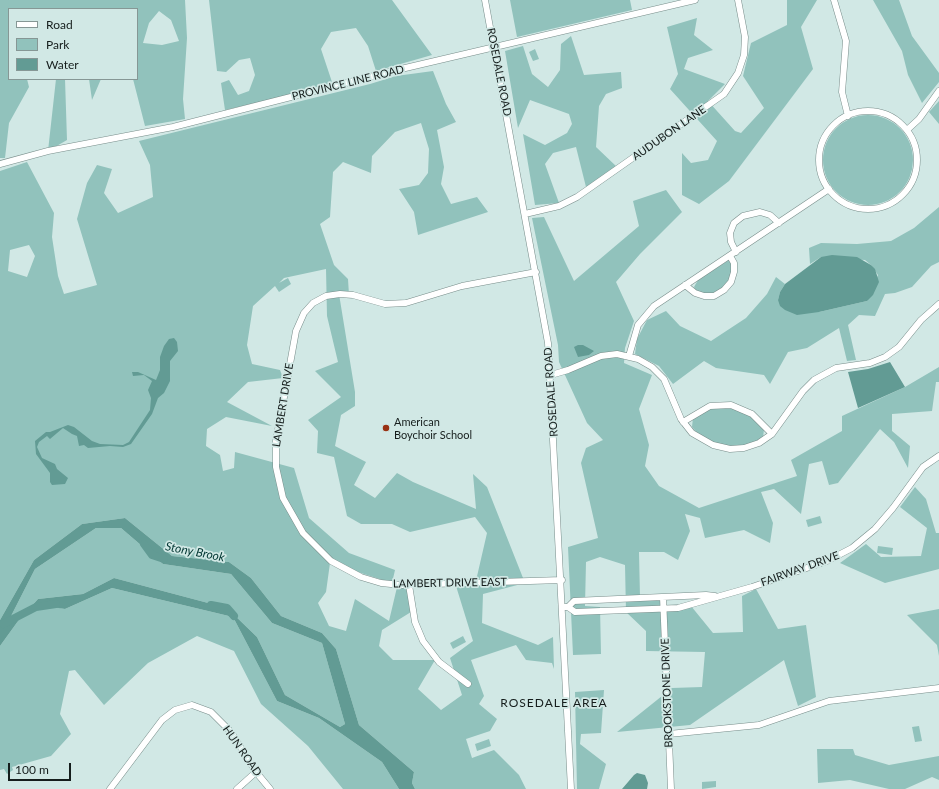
<!DOCTYPE html>
<style>
body{margin:0}
#map{position:relative;width:939px;height:789px;overflow:hidden;background:#d1e8e5;font-family:Lato,sans-serif}
canvas{display:block}
.legend{position:absolute;left:8px;top:8px;width:130px;height:72px;box-sizing:border-box;background:#d1e8e5;border:1px solid #869795;margin:0;padding:5px 7px;list-style:none;font-size:12px;color:#151d1c}
.legend li{display:flex;align-items:center;gap:8px;height:20px}
.legend b{width:20px;border:1px solid #869795}
.scale{position:absolute;left:8px;top:763px;width:63px;height:18px;box-sizing:border-box;border:2px solid #151d1c;border-top:0;padding-left:5px;font-size:12px;line-height:14px;white-space:nowrap;color:#151d1c;-webkit-text-stroke:3px #d1e8e5;paint-order:stroke}
</style>
<div id="map">
<canvas width="939" height="789"></canvas>
<ul class="legend">
<li><b style="height:5px;background:#fff"></b>Road</li>
<li><b style="height:11px;background:#91c2bc"></b>Park</li>
<li><b style="height:11px;background:#629b94"></b>Water</li>
</ul>
<div class="scale">100 m</div>
</div>
<script>
const context = document.querySelector('canvas').getContext('2d');
context.lineJoin = 'round';
function fillPath(path, color) { context.fillStyle = color; context.fill(path, 'evenodd'); }
const poly = rows => new Path2D(rows.map(r => 'M' + r).join(''));
function stroke(path, color, width, dash) { context.strokeStyle = color; context.lineWidth = width; context.lineCap = dash ? 'butt' : 'round'; context.setLineDash(dash || []); context.stroke(path); }
function label(font, color, halo, rows, align = 'center') {
  context.font = font + ' Lato,sans-serif'; context.lineWidth = 3.5; context.setLineDash([]); context.textBaseline = 'middle'; context.strokeStyle = halo; context.fillStyle = color; for (const [text, x, y, turn = 0] of rows) {
    context.save(); context.translate(x, y); context.rotate((+turn || 0) * Math.PI / 180); context.textAlign = isNaN(turn) ? turn : align; if (halo) context.strokeText(text, 0, 0); context.fillText(text, 0, 0); context.restore();
  }
}
fillPath(poly([
 [0,0,185,0,187,38,183,99,185,119,145,126,133,79,137,79,137,9,9,9,9,79,27,79,29,87,9,123,5,158,0,158],
 [159,11,171,20,179,41,162,45,143,43,149,23],
 [209,0,392,0,432,55,376,71,368,46,356,28,331,32,321,49,333,85,225,110,221,83,229,80,238,95,249,91,255,75,250,58,239,60,226,72,217,71],
 [510,0,630,0,632,10,517,37],
 [787,0,817,0,801,27,813,69,729,181,699,204,682,195,682,153,691,163,708,160,717,141,670,89,678,74,667,27,697,18,694,35,713,50,688,58,684,69,725,84,708,101,735,131,741,133,764,108,743,76,751,43,787,25],
 [873,0,899,0,912,36,939,73,939,82,922,103,908,75,902,51],
 [571,36,584,75,621,72,622,88,606,94,599,106,596,147,617,167,587,191,576,147,553,153,545,164,559,203,535,205,523,134,545,145,567,133,572,124,569,114,530,100,518,128,505,51,523,46,532,74,548,87,560,70,561,44],
 [535,49,539,59,533,61,529,52],
 [433,71,446,104,456,122,437,130,444,167,441,184,451,204,477,197,488,212,418,235,414,212,399,189,419,185,428,173,429,149,421,123,395,132,372,156,371,173,343,162,333,172,330,217,320,224,334,265,348,279,349,295,339,294,355,392,355,406,341,415,335,446,366,462,354,485,375,498,397,473,413,482,476,509,473,474,487,487,525,583,483,594,482,623,538,645,553,637,554,669,552,663,526,660,516,645,471,660,484,696,479,704,497,719,490,731,466,739,472,758,494,750,519,775,526,789,415,789,412,783,414,772,359,725,336,649,322,633,281,616,251,578,229,562,172,556,125,518,82,524,34,560,0,620,0,171,27,162,54,213,52,237,58,276,64,294,97,285,77,219,87,183,97,165,112,169,104,193,118,213,153,197,150,165,139,141,370,84,396,76],
 [29,245,35,256,27,277,8,271,10,250],
 [326,269,327,316,338,362,315,371,341,397,308,420,318,431,317,453,334,457,347,516,361,524,392,524,410,532,475,517,487,533,475,585,456,586,473,641,450,658,462,695,441,710,418,689,435,660,393,660,379,646,382,630,411,612,409,584,398,583,389,621,355,599,346,631,329,626,318,603,326,592,330,563,392,583,395,570,349,553,309,518,294,468,235,452,234,468,223,471,220,455,206,446,207,429,226,417,272,426,227,402,248,382,283,378,280,370,252,364,247,345,253,306,275,286,279,292,291,284,288,278,279,283,284,278],
 [56,79,65,79,67,140,48,151],
 [89,79,101,79,92,100],
 [939,101,939,124,929,112],
 '823 160a45 45 0 1 1 90 0a45 45 0 1 1-90 0Z',
 [666,190,682,212,640,254,616,282,634,321,625,348,624,363,652,375,639,409,649,445,645,466,659,486,699,508,797,476,791,460,842,431,842,416,905,387,939,367,939,382,936,382,932,411,892,414,892,431,910,446,908,468,894,442,880,429,838,483,829,485,822,461,809,464,801,514,774,489,761,492,773,523,770,543,744,530,705,538,700,518,685,514,690,531,678,560,664,552,639,552,640,597,664,597,665,610,691,606,713,633,743,632,742,596,756,589,778,629,806,625,816,697,798,706,784,660,690,725,617,732,672,688,702,687,705,652,646,651,646,631,626,612,625,565,600,557,586,562,585,606,600,607,601,654,573,655,568,547,598,538,581,463,586,448,603,440,587,423,559,362,558,345,550,306,532,218,544,217,574,281,639,226,633,201],
 [939,207,939,262,931,266,912,287,895,293,885,294,875,316,859,315,848,325,856,360,847,361,839,328,807,348,788,352,770,384,764,375,716,368,704,361,673,384,659,366,635,354,637,339,647,320,666,311,680,326,711,341,746,318,767,294,776,277,785,284,780,292,778,300,819,312,867,301,878,275,871,265,865,260,821,257,810,264,809,248,821,243,857,244,891,241,914,228],
 [729,260,733,267,727,285,716,293,708,294,696,291,694,287,698,280],
 [729,407,749,414,764,429,763,438,742,447,720,446,699,435,692,427,693,418,709,409],
 [915,487,926,499,936,533,939,533,939,569,885,583,840,563,866,544,881,557,921,556,927,528,900,507],
 [820,516,822,523,808,527,806,520],
 [96,528,121,528,163,564,231,574,272,623,322,643,345,724,340,727,285,695,257,637,227,608,114,578,83,594,38,599,29,609,8,622,35,569],
 [878,546,893,548,892,555,877,553],
 [112,588,233,617,277,701,319,718,382,762,399,789,343,789,308,746,261,704,234,651,197,636,148,663,104,705,75,670,69,671,60,714,71,734,51,756,12,767,13,770,7,774,4,769,0,770,0,646,21,617,40,604,65,609],
 [939,609,939,656,937,645,907,615],
 [463,636,466,642,453,649,450,643],
 [604,690,601,733,581,734,580,744,606,764,599,789,577,789,575,692],
 [919,726,922,741,915,742,912,727],
 [489,739,491,746,477,751,475,744],
 [817,749,853,749,855,755,889,765,939,756,939,780,932,777,905,789,889,789,850,780,818,783],
 [716,781,716,787,702,789,702,782]
]), '#91c2bc');
fillPath(poly([
 [832,255,857,257,871,265,875,269,879,282,873,295,867,301,819,312,797,315,785,310,780,306,778,300,780,292,785,284,821,257],
 [174,338,177,342,178,351,170,361,170,381,164,393,158,398,152,414,131,444,123,447,110,446,88,448,84,445,79,446,77,436,72,434,63,428,50,439,47,436,39,442,37,447,42,458,55,464,57,469,68,478,65,484,52,485,50,482,50,473,36,454,35,441,46,432,50,432,68,425,74,427,92,441,100,444,123,445,129,442,150,410,151,398,148,390,152,381,144,375,133,376,132,372,138,372,156,380,160,370,160,357,164,346,169,339],
 [578,345,583,345,594,351,589,355,578,357,574,347],
 [890,362,905,387,858,408,848,372,868,369],
 [125,518,172,556,229,562,251,578,281,616,322,633,336,649,359,725,414,772,412,783,415,789,399,789,382,762,319,718,277,701,233,617,112,588,65,609,40,605,21,617,0,646,0,620,34,560,82,524],
 [96,528,121,528,163,564,231,574,272,623,322,643,345,724,340,727,285,695,257,637,227,608,114,578,83,594,38,599,29,609,8,622,35,569],
 [637,773,645,775,648,783,647,789,622,789,634,775]
]), '#629b94');
stroke(poly([
 [144,544,152,555,164,559],
 [211,605,227,608,234,616],
 [3,624,36,607,56,604]
]), '#629b94', 8);
const minor = poly([
 [485,0,548,343,571,789],
 [834,0,846,41,842,92,848,116],
 '819 160a49 49 0 1 1 98 0a49 49 0 1 1-98 0Z',
 [907,130,919,119,939,91],
 [0,164,48,151,173,127,401,69,695,0],
 [525,214,559,206,577,197,724,94,738,73,744,55,745,37,738,0],
 [736,252,731,242,730,233,734,223,743,216,760,212,770,215,779,223],
 [536,272,462,286,406,303,385,304,353,295,340,294,326,296,313,303,304,313,296,331,276,441,276,467,283,498,303,533,331,561,361,577,381,583,401,585,562,580],
 [685,285,695,293,704,296,714,296,724,290,731,282,734,272,734,263,730,256],
 [629,356,638,325,654,306,829,189],
 [551,375,568,370,601,356,617,354,638,359,652,367,664,379,681,419,692,433,713,445,730,449,744,448,759,443,772,434,803,391,814,380,836,368,870,363,885,357,899,347,921,320,939,304],
 [683,422,710,406,731,405,752,414,772,434],
 [409,585,415,622,423,641,439,662,468,684],
 [663,597,671,789],
 [563,607,568,607,575,612,678,608,752,587,827,561,852,548,875,529,893,508,923,467,939,456],
 [568,607,574,601,706,595,715,596],
 [669,734,759,725,829,701,939,688],
 [110,789,162,720,175,710,192,705,211,712,231,732,256,772,270,789],
 [237,789,256,772]
]);
stroke(minor, '#788d8a', 7);
stroke(minor, '#fff', 6);
for (const [x, y, r, color] of [
 [386,428,4,"#983113"]
]) { const dot = new Path2D(); dot.arc(x, y, r, 0, 2 * Math.PI); context.fillStyle = color; context.fill(dot); stroke(dot, '#d1e8e5', 1.5); }
label('11px', '#151d1c', '#d1e8e5', [
 ["ROSEDALE ROAD",499,72,79],
 ["PROVINCE LINE ROAD",348,83,-14],
 ["AUDUBON LANE",669,133,-35],
 ["ROSEDALE ROAD",551,392,-94],
 ["LAMBERT DRIVE",283,405,-81],
 ["FAIRWAY DRIVE",800,569,-20],
 ["LAMBERT DRIVE EAST",450,583,-1],
 ["BROOKSTONE DRIVE",667,693,-92],
 ["HUN ROAD",242,751,55]
]);
label('11px', '#151d1c', '#d1e8e5', [
 ["American",394,422],
 ["Boychoir School",394,435]
], 'left');
label('italic 12px', '#003632', '#d1e8e5', [
 ["Stony Brook",195,552,11]
]);
context.letterSpacing = '1px';
label('12px', '#151d1c', '#d1e8e5', [
 ["ROSEDALE AREA",554,703]
]);
context.letterSpacing = '0px';
</script>
